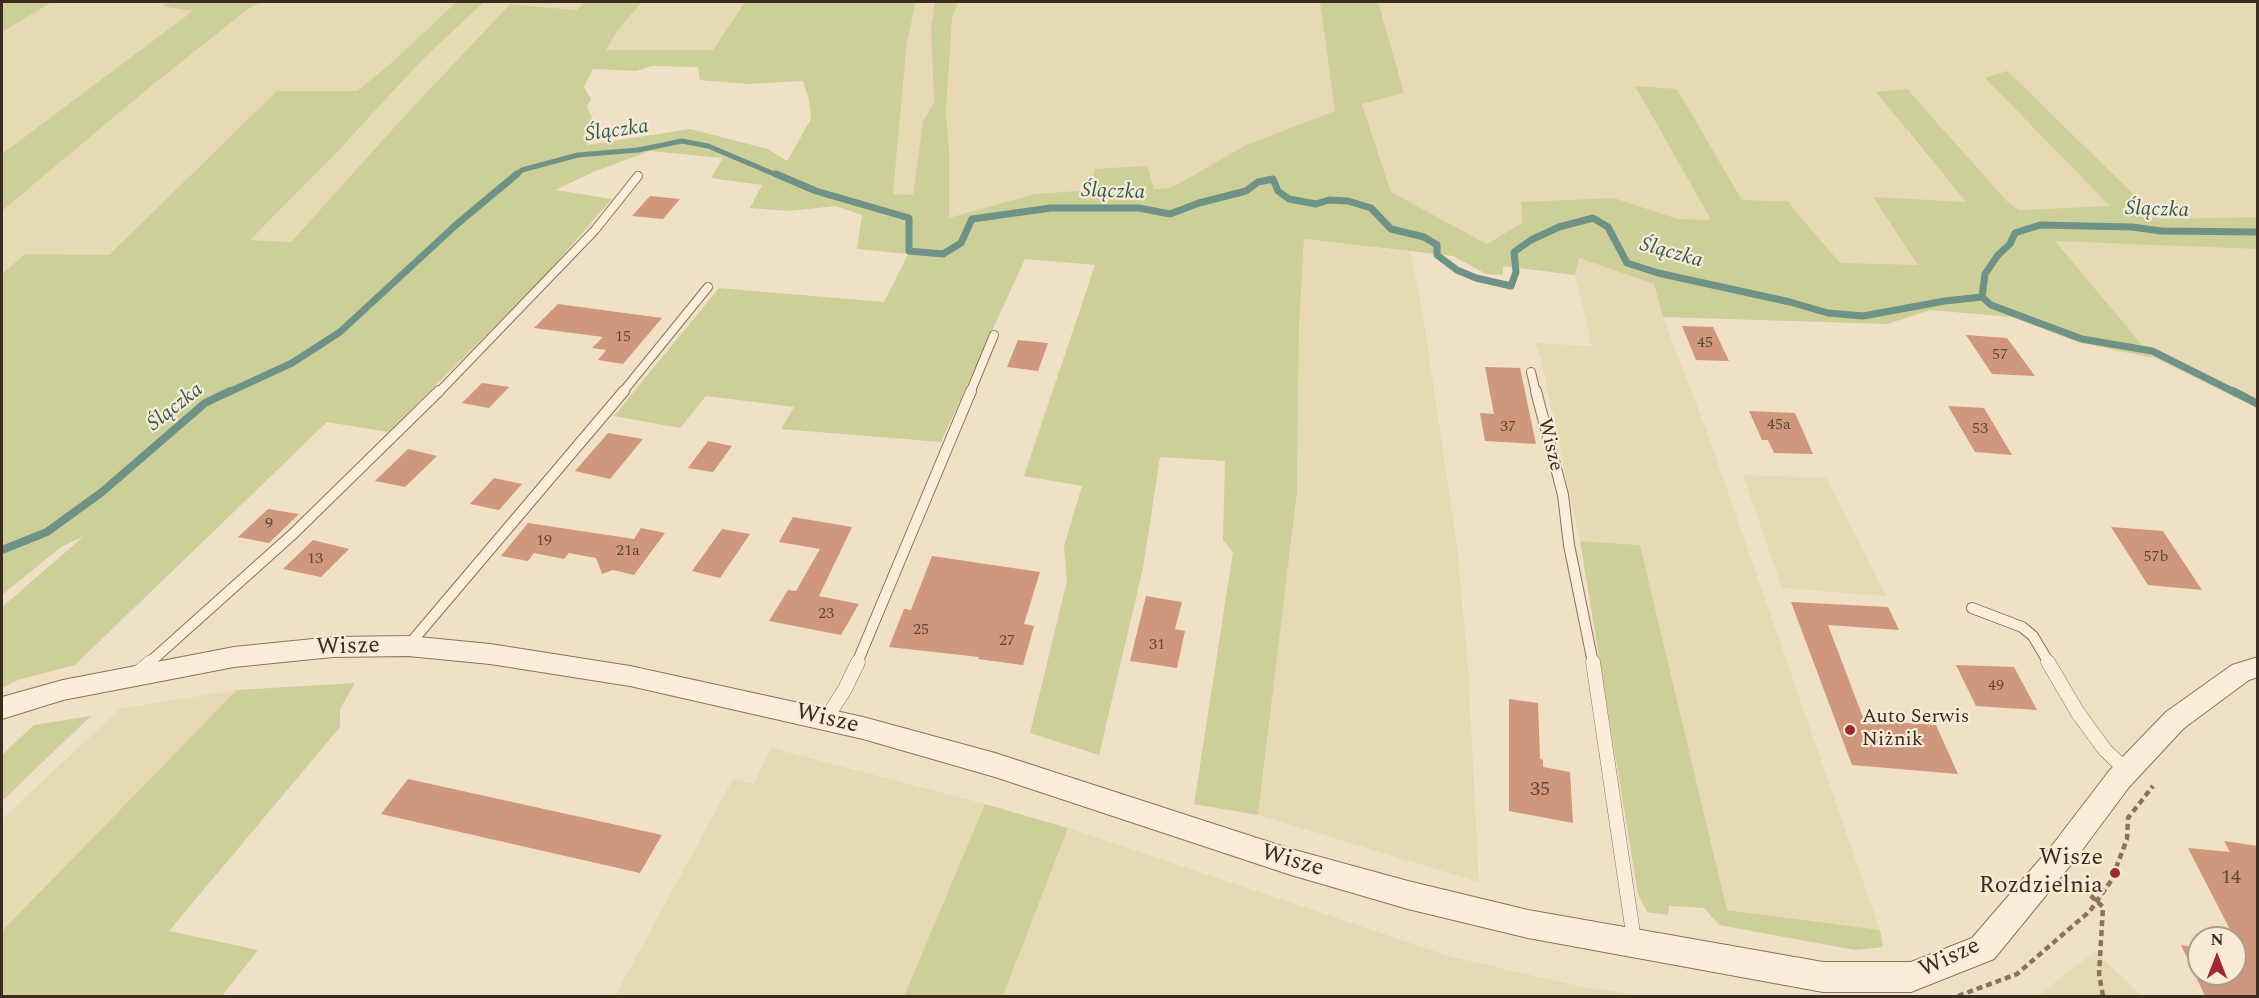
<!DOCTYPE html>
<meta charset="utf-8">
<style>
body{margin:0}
#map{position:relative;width:2259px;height:998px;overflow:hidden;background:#f0e0c6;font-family:Spectral,serif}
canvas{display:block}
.frame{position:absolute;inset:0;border:3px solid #3c2b1f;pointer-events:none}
.north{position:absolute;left:2187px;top:926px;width:60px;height:60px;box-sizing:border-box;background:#f7ebd6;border:2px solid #ac9e8d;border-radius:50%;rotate:0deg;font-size:16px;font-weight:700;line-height:24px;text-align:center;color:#3c2b1f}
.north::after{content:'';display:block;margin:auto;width:21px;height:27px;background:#9e2834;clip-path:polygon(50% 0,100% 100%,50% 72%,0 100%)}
</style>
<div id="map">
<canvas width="2259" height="998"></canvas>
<div class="frame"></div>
<div class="north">N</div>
</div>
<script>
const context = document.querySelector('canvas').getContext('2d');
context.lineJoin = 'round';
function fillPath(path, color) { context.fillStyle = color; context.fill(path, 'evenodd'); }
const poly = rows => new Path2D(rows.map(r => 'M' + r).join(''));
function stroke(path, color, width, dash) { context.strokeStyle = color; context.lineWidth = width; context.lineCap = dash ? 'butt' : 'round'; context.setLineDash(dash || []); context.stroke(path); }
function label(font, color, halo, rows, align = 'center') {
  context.font = font + ' Spectral,serif'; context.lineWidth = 4.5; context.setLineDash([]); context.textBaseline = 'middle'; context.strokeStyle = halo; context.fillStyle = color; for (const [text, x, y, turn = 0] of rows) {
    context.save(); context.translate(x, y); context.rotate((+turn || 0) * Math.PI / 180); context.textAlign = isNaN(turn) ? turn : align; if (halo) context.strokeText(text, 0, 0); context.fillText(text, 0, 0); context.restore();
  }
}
fillPath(poly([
 [52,2,169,2,162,6,194,11,2,154,2,32],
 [261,2,456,2,396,59,357,91,277,91,109,255,25,254,2,274,2,211,145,91,248,9],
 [484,2,586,2,576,10,510,4,399,122,291,242,249,240,342,148,422,60],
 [642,2,745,2,714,50,605,50,617,31],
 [916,2,935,2,931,29,934,103,923,121,913,195,893,195,907,42],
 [958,2,1320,2,1336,111,1246,145,1171,188,1154,189,1094,169,1093,190,948,218,949,149,946,112,952,19],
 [1378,2,2257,2,2257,217,2159,219,2111,206,2019,210,2007,201,1907,89,1908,134,1967,202,1874,198,1919,266,1841,265,1787,201,1742,200,1677,89,1640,96,1711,220,1678,219,1614,198,1521,203,1522,223,1487,244,1391,192,1362,104,1403,93],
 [1304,239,1410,252,1422,309,1457,546,1468,668,1479,882,1258,815,1297,492,1299,326],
 [2054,240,2257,249,2257,408,2153,358],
 [1579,258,1654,284,1663,317,1707,432,1880,930,1727,910,1640,545,1580,541,1541,359,1535,343,1592,346,1575,275],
 [1743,475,1826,478,1886,596,1782,588],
 [237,690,193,737,2,931,2,819,120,709],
 [771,748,985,804,904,996,615,996,733,779,754,784],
 [1068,828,1452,957,1578,986,1643,996,1003,996],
 [2095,951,2142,996,2038,996]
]), '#e6d9b3');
fillPath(poly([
 [2,2,52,2,2,32],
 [169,2,261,2,248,9,145,91,2,211,2,154,193,11,161,6],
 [456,2,484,2,422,60,342,147,250,240,291,242,399,122,510,4,576,10,586,2,642,2,617,31,606,50,713,50,745,2,916,2,907,42,893,194,913,195,923,121,934,103,931,29,935,2,958,2,952,19,946,112,949,149,949,218,1035,194,1093,190,1094,169,1147,166,1154,189,1171,188,1246,145,1335,111,1320,2,1378,2,1404,93,1362,104,1391,192,1487,244,1522,223,1521,202,1614,198,1678,219,1711,220,1635,86,1677,89,1742,200,1787,201,1840,263,1918,265,1873,197,1966,202,1876,92,1907,89,2007,201,2019,210,2110,206,1985,78,2007,71,2159,219,2257,217,2257,249,2055,241,2153,358,2077,342,2012,317,1930,310,1887,324,1663,317,1654,284,1579,258,1575,275,1503,266,1503,275,1486,274,1453,256,1304,239,1299,326,1297,492,1258,815,1194,804,1233,552,1223,540,1225,461,1160,457,1143,568,1099,755,1030,733,1067,581,1064,546,1082,486,1024,476,1095,265,1025,259,941,442,781,429,794,407,706,396,680,428,614,416,719,288,884,302,908,254,857,249,862,215,836,206,788,211,750,208,762,185,711,178,723,158,650,151,593,172,556,190,612,199,536,286,388,432,327,422,75,665,18,680,2,688,2,607,84,536,61,547,2,595,2,274,25,254,109,255,277,91,357,91,396,59],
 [652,66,698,67,700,80,748,84,803,81,809,100,811,119,787,161,768,149,690,129,587,145,592,118,587,106,591,99,584,87,593,69,636,71],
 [1580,541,1640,545,1727,910,1880,930,1883,947,1855,950,1719,925,1704,908,1669,906,1668,915,1647,912,1638,894],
 [355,683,340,709,340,727,169,931,258,950,222,996,2,996,2,931,237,690],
 [91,716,2,801,2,755,34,725],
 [985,804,1068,828,1003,996,904,996]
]), '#cdcf99');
stroke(poly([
 [515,176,522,170,578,155,638,150,682,141,708,146,779,176]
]), '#6e9386', 5);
stroke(poly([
 [776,174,816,191,909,218,909,251,943,254,961,243,972,219,1051,208,1139,208,1170,214,1199,203,1246,191,1258,182,1273,179,1278,191,1289,199,1316,204,1329,200,1348,201,1371,208,1391,229,1424,237,1437,245,1437,255,1457,270,1476,278,1511,286,1516,272,1514,252,1531,240,1559,227,1593,218,1608,227,1627,263,1658,273,1790,302,1828,313,1863,316,1945,301,1982,297,1985,274,1998,255,2010,244,2015,233,2040,225,2132,227,2161,231,2258,232],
 [1982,297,1991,305,2082,339,2152,351,2236,393],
 [227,393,292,363,340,332,457,224,517,174]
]), '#6e9386', 7);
stroke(poly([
 [2233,391,2258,404],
 [2,550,47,532,102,492,205,403,230,391]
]), '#6e9386', 8);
fillPath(poly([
 [650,196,680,199,663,219,632,216],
 [558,304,662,318,623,364,598,360,606,350,592,348,603,337,534,328],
 [1682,326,1713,327,1729,361,1696,360],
 [1966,335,2007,338,2035,376,1992,374],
 [1018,340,1048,343,1038,371,1007,367],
 [1485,367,1520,368,1536,444,1485,441,1480,413,1494,414],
 [482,383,509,387,489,408,462,403],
 [1948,406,1984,408,2012,455,1975,452],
 [1749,411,1795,413,1813,454,1774,453,1768,440,1762,440],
 [608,433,643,439,610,479,575,471],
 [708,441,732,446,713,472,688,468],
 [408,449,437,456,405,487,375,481],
 [494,478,522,484,499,510,470,504],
 [268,509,299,514,269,543,238,537],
 [793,517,852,527,819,596,859,604,841,635,769,621,788,590,796,591,820,549,779,542],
 [528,523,634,539,641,528,665,533,634,575,613,570,602,574,596,558,569,553,564,559,534,553,528,561,501,556],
 [2111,527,2163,531,2202,590,2148,585],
 [722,529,750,534,720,578,692,571],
 [313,540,349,549,321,577,283,569],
 [932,556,1040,572,1024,624,1034,626,1023,665,978,659,979,657,889,647,904,609,911,610],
 [1146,596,1182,602,1175,629,1185,631,1177,668,1130,661],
 [1791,602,1888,607,1899,630,1828,625,1864,720,1936,725,1958,774,1852,765],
 [1956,665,2014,667,2037,710,1976,706],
 [1509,699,1538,703,1540,759,1543,760,1543,767,1570,772,1573,823,1509,811],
 [408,779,662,835,640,873,381,814],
 [2224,841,2258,846,2258,996,2205,996,2181,945,2199,948,2199,974,2235,974,2235,952,2242,953,2188,848,2230,852]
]), '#cf977b');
const laneFar2 = poly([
 [1531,372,1536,393],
 [438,393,595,230,638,176],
 [622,393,708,287],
 [970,393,994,335]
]);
const laneFar1 = poly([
 [1536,391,1563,495,1569,545,1593,663],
 [1972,608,2022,627,2033,636,2049,663],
 [408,646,624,391],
 [149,663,293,534,439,391],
 [857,663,971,391]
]);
const lane = poly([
 [1593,662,1634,940],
 [2048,662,2078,713,2105,750,2127,771],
 [139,672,151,662],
 [826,719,845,689,858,662]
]);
const street = poly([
 [408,636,490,644,630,666,863,717,995,753,1291,849,1408,881,1528,910,1823,962,1911,962,1972,938,2054,843,2109,771,2166,712,2232,665,2258,657,2258,677,2249,680,2184,728,2129,787,2074,861,1994,959,1911,992,1823,992,1528,938,1408,909,1291,875,995,777,863,739,630,686,490,664,408,656,333,657,234,667,63,700,2,719,2,697,63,680,234,647,333,637,408,636]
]);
stroke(laneFar2, '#8d715b', 10);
stroke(laneFar1, '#8d715b', 12);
stroke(lane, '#8d715b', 15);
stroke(street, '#8d715b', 2);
stroke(poly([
 [2076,882,2103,907,2099,974,2103,996],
 [1958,996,2017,974,2090,911,2111,881,2127,839,2128,818,2153,786]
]), '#8d715b', 4.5, [6, 4]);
stroke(laneFar2, '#faeeda', 8);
stroke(laneFar1, '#faeeda', 10);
stroke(lane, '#faeeda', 14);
fillPath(street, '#faeeda');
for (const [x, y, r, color] of [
 [1850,730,6,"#9e2834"],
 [2115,873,6,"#9e2834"]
]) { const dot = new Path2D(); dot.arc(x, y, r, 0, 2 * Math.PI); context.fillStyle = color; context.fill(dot); stroke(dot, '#f7ebd6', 2); }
label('16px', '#614636', null, [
 ["15",623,338],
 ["45",1705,344],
 ["57",2000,356],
 ["45a",1779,426],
 ["37",1508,428],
 ["53",1980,430],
 ["9",269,525],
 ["19",544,542],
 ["21a",628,552],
 ["57b",2156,558],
 ["13",315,560],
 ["23",826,615],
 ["25",921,631],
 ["27",1007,642],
 ["31",1157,646],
 ["49",1996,687]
]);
label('20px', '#3c2b1f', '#f7ebd6', [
 ["Wisze",1549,445,76]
]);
label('20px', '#3c2b1f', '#f7ebd6', [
 ["Auto Serwis",1862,718],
 ["Niżnik",1862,741]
], 'left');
label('20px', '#614636', null, [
 ["35",1540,791],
 ["14",2231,879]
]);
label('italic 21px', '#2e5c55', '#f7ebd6', [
 ["Ślączka",617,132,-8],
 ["Ślączka",1113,193,2],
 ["Ślączka",2157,211,2],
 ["Ślączka",1671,254,16],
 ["Ślączka",176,408,-38]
]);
label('24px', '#3c2b1f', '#f7ebd6', [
 ["Wisze",348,648,-2],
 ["Wisze",827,720,13],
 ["Wisze",1292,862,16],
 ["Wisze",1950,959,-25]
]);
label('24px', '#3c2b1f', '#f7ebd6', [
 ["Wisze",2103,859],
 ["Rozdzielnia",2103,887]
], 'right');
</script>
